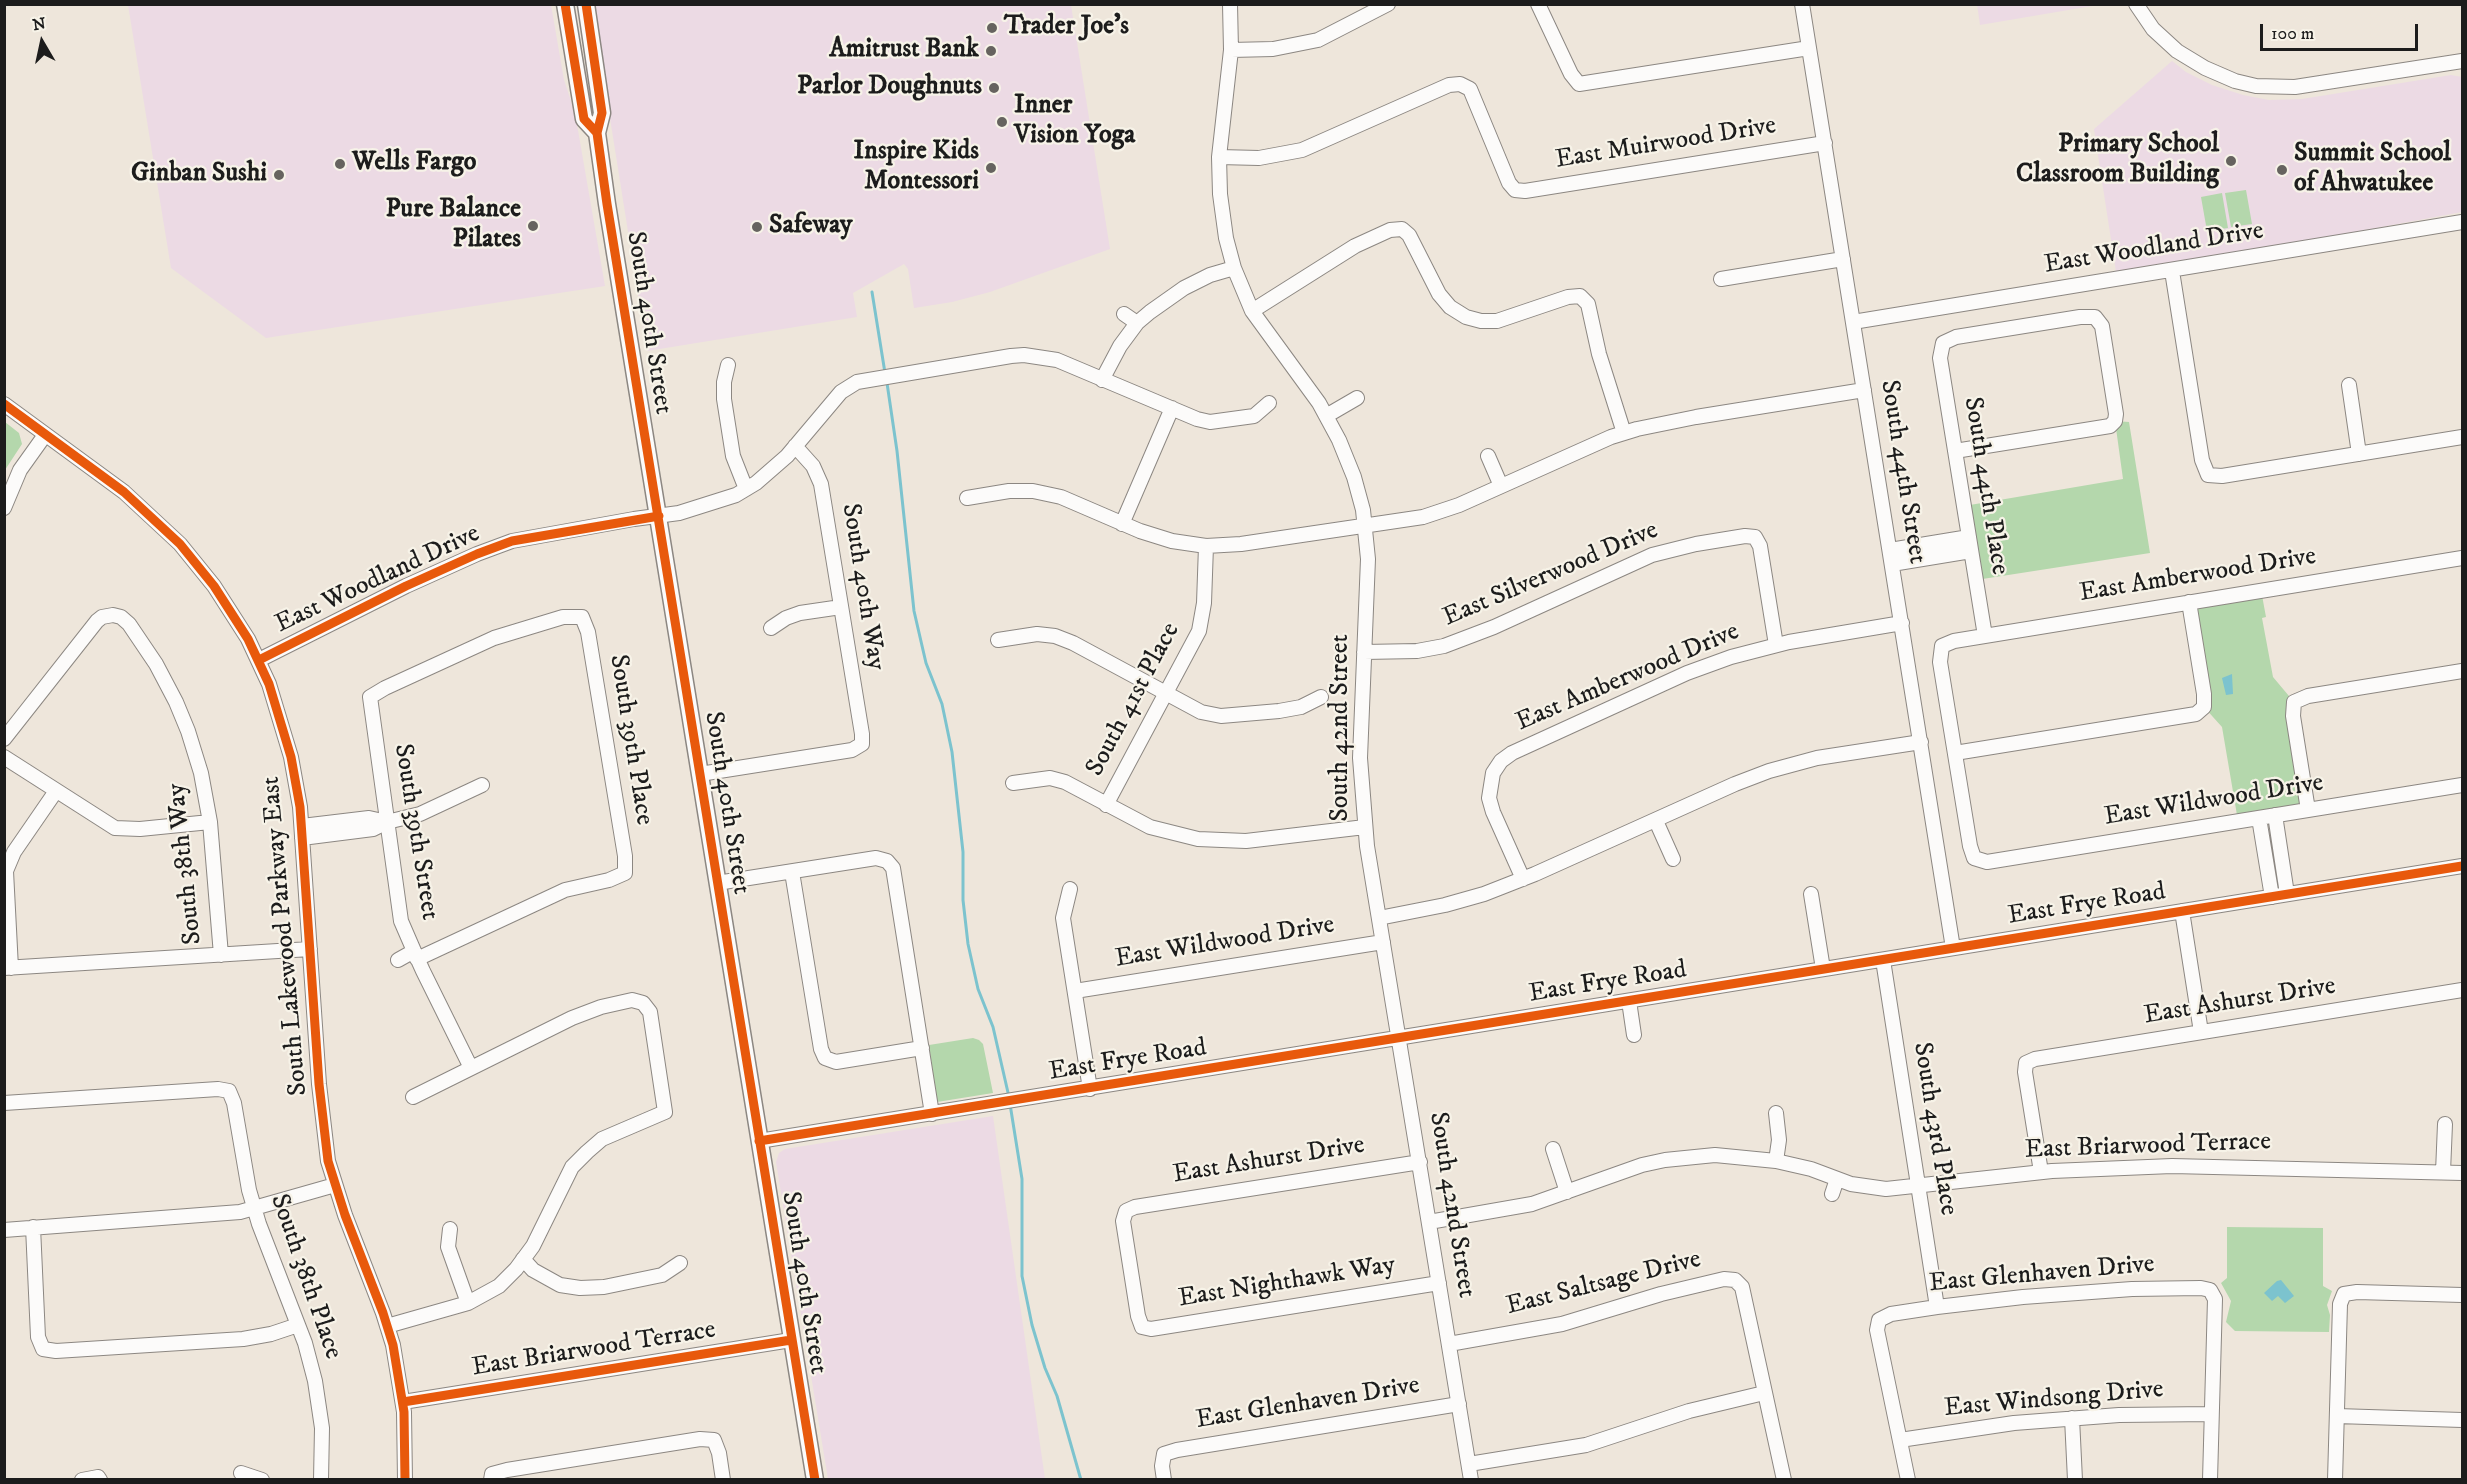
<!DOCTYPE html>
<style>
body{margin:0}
#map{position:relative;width:2467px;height:1484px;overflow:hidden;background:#eee6db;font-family:"IM FELL DW Pica",serif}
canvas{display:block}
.frame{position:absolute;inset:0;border:6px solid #1c1c1c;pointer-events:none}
.north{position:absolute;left:12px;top:12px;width:60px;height:60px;-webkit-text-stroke:4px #f7f3e8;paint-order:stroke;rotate:351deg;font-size:16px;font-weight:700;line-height:24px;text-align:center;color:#1c1c1c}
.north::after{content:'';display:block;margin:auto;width:21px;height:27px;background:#1c1c1c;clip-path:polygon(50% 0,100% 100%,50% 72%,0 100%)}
.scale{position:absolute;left:2260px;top:24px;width:158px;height:27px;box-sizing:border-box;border:3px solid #1c1c1c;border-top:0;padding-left:8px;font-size:18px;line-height:21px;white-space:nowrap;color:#1c1c1c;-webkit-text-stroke:4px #f7f3e8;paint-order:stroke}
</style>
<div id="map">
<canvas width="2467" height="1484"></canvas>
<div class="frame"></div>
<div class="north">N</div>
<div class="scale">100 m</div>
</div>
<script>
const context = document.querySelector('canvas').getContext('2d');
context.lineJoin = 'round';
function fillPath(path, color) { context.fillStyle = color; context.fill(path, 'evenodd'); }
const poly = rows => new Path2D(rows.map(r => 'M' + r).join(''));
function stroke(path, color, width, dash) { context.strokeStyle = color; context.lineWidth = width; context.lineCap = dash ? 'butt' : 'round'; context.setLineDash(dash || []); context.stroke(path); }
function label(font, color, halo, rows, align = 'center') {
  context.font = font + ' "IM FELL DW Pica",serif'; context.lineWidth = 4.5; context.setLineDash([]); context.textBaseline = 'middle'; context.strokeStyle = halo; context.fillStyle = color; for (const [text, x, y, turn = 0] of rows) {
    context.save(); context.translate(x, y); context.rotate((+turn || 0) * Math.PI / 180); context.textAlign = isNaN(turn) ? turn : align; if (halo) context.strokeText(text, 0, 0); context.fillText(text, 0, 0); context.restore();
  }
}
fillPath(poly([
 [1977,4,2098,4,2098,5,1980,25],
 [128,5,551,5,564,80,575,113,605,286,266,338,171,268],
 [592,5,1071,5,1110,249,990,292,952,302,914,308,908,269,904,264,853,293,857,317,647,351],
 [2172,61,2186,72,2212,85,2243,95,2269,100,2302,99,2451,75,2462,77,2462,212,2333,236,2116,272,2094,129],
 [993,1116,1045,1479,828,1479,776,1162,779,1153,785,1149]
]), '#ecdae4');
fillPath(poly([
 [2246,190,2252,224,2231,227,2225,193],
 [2222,193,2228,228,2207,231,2201,197],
 [2115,421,2129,422,2150,553,1976,580,1964,506,2123,479],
 [5,422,19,433,22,444,5,470],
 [2261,590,2266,617,2262,618,2273,677,2294,702,2308,810,2238,821,2222,727,2204,707,2189,602],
 [973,1038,979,1040,983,1044,993,1093,937,1102,929,1045],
 [2227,1227,2323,1228,2323,1286,2332,1291,2327,1305,2330,1315,2329,1332,2235,1331,2226,1322,2231,1301,2221,1283,2227,1278]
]), '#b4d7ac');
fillPath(poly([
 [2232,674,2233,694,2226,695,2222,678],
 [2281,1280,2294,1296,2285,1303,2278,1296,2272,1301,2264,1293,2277,1281]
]), '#7cc3ce');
stroke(poly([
 [872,292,885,373],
 [887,383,897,451,914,611,926,663,942,704,952,752,963,852,963,900,968,944,978,989,993,1027,1009,1097],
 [1010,1104,1022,1179,1022,1276,1032,1325,1045,1368,1057,1396,1081,1480]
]), '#7cc3ce', 3);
const minor = poly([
 [1230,4,1231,50,1219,157,1220,194,1226,238,1234,268,1252,311,1319,403,1339,440,1354,477,1363,510,1368,559,1360,758,1367,846,1471,1480],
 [1538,4,1571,74,1579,84,1809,48],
 [1802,4,1953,948],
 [2136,4,2153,29,2177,51,2205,68,2235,81,2256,86,2295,87,2462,61],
 [1231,50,1273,49,1318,40,1388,4],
 [1219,157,1259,158,1302,150,1449,85,1460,84,1470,89,1509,183,1515,190,1525,191,1825,143],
 [2172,271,2202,460,2208,475,2222,476,2462,437],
 [1721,279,1843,259],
 [1252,311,1355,246,1390,230,1402,229,1409,235,1439,294,1450,307,1466,317,1481,321,1497,321,1568,297,1580,296,1588,304,1599,354,1624,433],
 [1124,314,1137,323],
 [1853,322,2462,222],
 [728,365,724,382,724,399,733,456,746,489],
 [1102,380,1120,346,1137,323,1150,312,1184,288,1210,275,1234,268],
 [2349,385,2359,454],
 [4,404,124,492,180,544,214,586,248,639,269,684,291,757,300,807,319,1084,328,1161,345,1215,383,1313,393,1345,404,1412,405,1480],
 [1326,416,1357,398],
 [1955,451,2110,426,2115,421,2116,414,2102,326,2095,317,2080,317,1956,337,1943,343,1940,358,1985,636],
 [1488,456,1501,486],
 [967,498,1009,491,1033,491,1061,497,1140,531,1172,541,1206,546,1241,544,1423,517,1459,505,1611,437,1637,429,1696,417,1864,390],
 [4,508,20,470,45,435],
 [1122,524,1172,408],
 [1890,550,1969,537],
 [2462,558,1954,641,1942,646,1940,662,1970,846,1974,858,1987,862,2462,785],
 [1892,564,1971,551],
 [771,628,786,618,800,613,841,607],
 [998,640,1037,634,1055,636,1073,643,1201,712,1221,716,1279,711,1301,707,1321,697],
 [1364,652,1417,651,1444,646,1494,627,1652,555,1696,544,1745,536,1755,537,1760,546,1776,645],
 [259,660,406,586,477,554,512,541,634,519,679,513,736,495,756,483,787,456,841,392,857,382,1011,356,1024,355,1057,360,1197,419,1210,422,1254,416,1269,403],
 [4,739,97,621,102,617,113,615,121,617,129,624,156,664,176,702,188,731,201,773,210,822,221,955],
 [1955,753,2196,714,2204,707,2204,694,2189,602],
 [4,757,115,828,140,829,210,822],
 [700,774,852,750,862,744,862,734,821,484,813,466,795,446],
 [1013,783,1050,778,1065,782,1150,827,1198,839,1246,841,1365,827],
 [1106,805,1199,631,1204,603,1206,546],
 [2308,810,2293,716,2294,702,2308,696,2462,671],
 [2275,815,2287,894],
 [2259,818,2272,897],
 [1656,821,1673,859],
 [302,826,369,818,387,822],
 [302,838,373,829,387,822,420,814,482,785],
 [792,872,821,1049,825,1058,836,1062,922,1048],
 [1523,879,1493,812,1489,798,1493,773,1501,761,1512,753,1687,673,1731,657,1789,642,1902,623],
 [717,883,876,858,887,861,893,868,932,1114],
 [1070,889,1063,918,1090,1089],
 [1811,894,1823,969],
 [2182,911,2201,1032],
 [1379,918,1445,905,1484,894,1535,874,1735,784,1769,771,1817,758,1921,742],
 [417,959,565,890,609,880,625,873,625,856,588,632,582,617,563,617,494,638,385,688,370,697,401,921,414,951,423,971,471,1068],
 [398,960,414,951],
 [1883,960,1937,1307],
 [4,968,310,949],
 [11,968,6,871,14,852,56,791],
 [1075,991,1383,942],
 [1629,1001,1634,1035],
 [4,1103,218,1089,229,1091,234,1103,249,1190,259,1224,305,1343,315,1381,322,1428,321,1480],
 [759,1141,2462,866],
 [1553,1149,1567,1192],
 [1776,1161,1779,1140,1776,1113],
 [1420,1162,1135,1207,1126,1211,1123,1221,1138,1316,1142,1327,1151,1329,1439,1283],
 [2041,1172,2025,1072,2026,1063,2035,1059,2462,990],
 [2443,1172,2445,1124],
 [1832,1194,1837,1179],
 [1429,1222,1532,1204,1642,1165,1665,1160,1715,1155,1776,1161,1811,1169,1851,1184,1886,1189,2052,1171,2172,1166,2462,1173],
 [33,1227,38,1337,43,1349,56,1351,243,1339,271,1334,298,1325],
 [450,1229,448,1247,468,1303],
 [4,1230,240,1212,335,1185],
 [523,1259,533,1270,560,1285,580,1288,604,1287,662,1275,680,1263],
 [387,1326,468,1303,499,1286,516,1269,533,1246,572,1167,587,1152,602,1139,665,1112,650,1012,643,1003,632,1000,601,1007,572,1018,413,1097],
 [1449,1344,1562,1324,1661,1294,1724,1279,1735,1280,1742,1287,1784,1480],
 [403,1402,791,1340],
 [2337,1416,2462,1420],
 [2072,1418,2075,1480],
 [1900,1440,2014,1423,2119,1415,2211,1414],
 [1469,1464,1586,1445,1689,1411,1764,1393],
 [241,1473,262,1480],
 [82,1480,98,1477,100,1480],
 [491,1480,492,1474,507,1470,700,1439,714,1440,719,1453,723,1480],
 [1164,1480,1162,1466,1164,1454,1177,1450,1459,1404],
 [1908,1480,1877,1330,1879,1320,1891,1314,1937,1307,2023,1297,2132,1289,2201,1288,2210,1290,2215,1299,2210,1480],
 [2335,1480,2340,1304,2344,1294,2357,1292,2462,1295]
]);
const major = poly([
 [565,4,584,119,597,133],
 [586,4,602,113,597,133,607,204,815,1480]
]);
stroke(minor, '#8c8782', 16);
stroke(major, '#8c8782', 19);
stroke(minor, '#fcfbfa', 14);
stroke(major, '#fcfbfa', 16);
stroke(poly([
 [565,4,584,119,597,133],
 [586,4,602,113,597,133,607,204,815,1480],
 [4,404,124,492,180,544,214,586,248,639,269,684,291,757,300,807,319,1084,328,1161,345,1215,383,1313,393,1345,404,1412,405,1480],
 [259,660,406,586,477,554,512,541,659,516],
 [759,1141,2462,866],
 [403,1402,791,1340]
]), '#e8590c', 9);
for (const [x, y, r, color] of [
 [992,28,6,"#66635f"],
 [991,51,6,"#66635f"],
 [994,88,6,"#66635f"],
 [1002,122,6,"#66635f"],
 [2231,161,6,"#66635f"],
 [340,164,6,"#66635f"],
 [991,168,6,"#66635f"],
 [2282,170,6,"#66635f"],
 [279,175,6,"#66635f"],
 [533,226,6,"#66635f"],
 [757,227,6,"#66635f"]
]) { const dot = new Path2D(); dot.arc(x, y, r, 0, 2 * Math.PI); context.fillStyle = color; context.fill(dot); stroke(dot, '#f7f3e8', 2); }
label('bold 26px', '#1c1c1c', '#f7f3e8', [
 ["Trader Joe's",1004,28,"left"],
 ["Amitrust Bank",979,51],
 ["Parlor Doughnuts",982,88],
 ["Inner",1014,107,"left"],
 ["Vision Yoga",1014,137,"left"],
 ["Primary School",2219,146],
 ["Classroom Building",2219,176],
 ["Inspire Kids",979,153],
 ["Montessori",979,183],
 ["Summit School",2294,155,"left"],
 ["of Ahwatukee",2294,185,"left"],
 ["Wells Fargo",352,164,"left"],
 ["Ginban Sushi",267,175],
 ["Pure Balance",521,211],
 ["Pilates",521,241],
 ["Safeway",769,227,"left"]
], 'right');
label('26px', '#1c1c1c', '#f7f3e8', [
 ["East Muirwood Drive",1666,144,-9],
 ["East Woodland Drive",2154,249,-9],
 ["South 40th Street",648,323,81],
 ["South 44th Street",1902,472,81],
 ["South 44th Place",1985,486,81],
 ["East Silverwood Drive",1551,575,-23],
 ["East Amberwood Drive",2198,576,-9],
 ["East Woodland Drive",378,580,-25],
 ["South 40th Way",862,587,81],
 ["East Amberwood Drive",1628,678,-23],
 ["South 41st Place",1134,700,-62],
 ["South 42nd Street",1342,728,-90],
 ["South 39th Place",630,740,81],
 ["East Wildwood Drive",2214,801,-9],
 ["South 40th Street",726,803,81],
 ["South 39th Street",415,832,81],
 ["South 38th Way",186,864,-96],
 ["East Frye Road",2087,905,-9],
 ["South Lakewood Parkway East",286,936,-95],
 ["East Wildwood Drive",1225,943,-9],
 ["East Frye Road",1608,983,-9],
 ["East Ashurst Drive",2240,1002,-9],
 ["East Frye Road",1128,1061,-9],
 ["South 43rd Place",1934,1129,81],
 ["East Briarwood Terrace",2148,1147,-2],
 ["East Ashurst Drive",1269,1161,-9],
 ["South 42nd Street",1451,1205,81],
 ["East Glenhaven Drive",2042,1275,-5],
 ["South 38th Place",305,1277,71],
 ["South 40th Street",803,1283,81],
 ["East Nighthawk Way",1287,1283,-9],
 ["East Saltsage Drive",1604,1284,-14],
 ["East Briarwood Terrace",594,1350,-9],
 ["East Windsong Drive",2054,1400,-5],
 ["East Glenhaven Drive",1308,1404,-9]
]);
</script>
